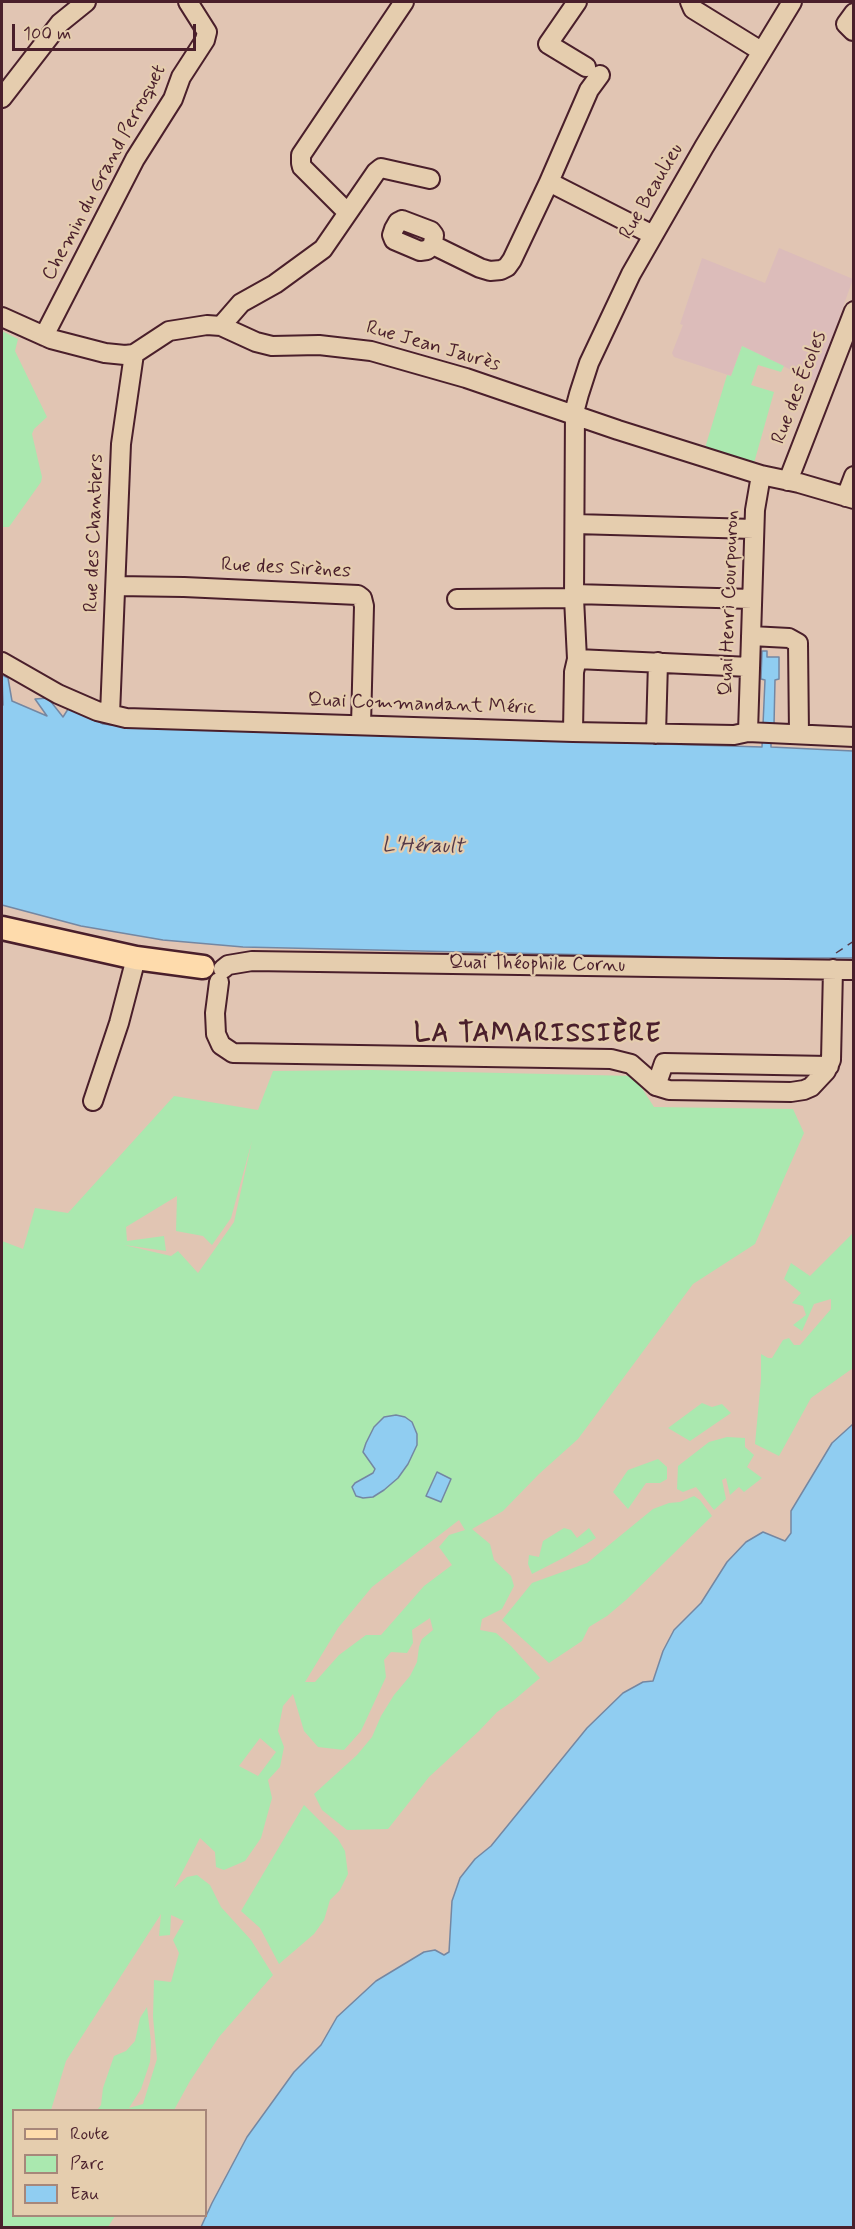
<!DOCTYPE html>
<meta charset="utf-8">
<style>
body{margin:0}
#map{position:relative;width:855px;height:2229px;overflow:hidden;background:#e1c5b3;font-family:Mynerve,sans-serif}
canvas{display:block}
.frame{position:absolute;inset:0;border:3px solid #4a1f2b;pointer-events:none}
.legend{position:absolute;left:12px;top:2109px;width:195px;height:108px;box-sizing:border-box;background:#e5cdae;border:2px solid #a7877a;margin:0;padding:8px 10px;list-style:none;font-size:18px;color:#4a1f2b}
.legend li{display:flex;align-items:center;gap:12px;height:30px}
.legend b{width:30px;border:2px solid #a7877a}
.scale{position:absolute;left:12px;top:24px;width:184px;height:27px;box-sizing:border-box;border:3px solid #4a1f2b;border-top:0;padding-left:8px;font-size:18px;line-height:21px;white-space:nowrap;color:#4a1f2b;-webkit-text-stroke:4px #e5cdae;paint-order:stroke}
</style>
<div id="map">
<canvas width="855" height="2229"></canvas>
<div class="frame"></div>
<ul class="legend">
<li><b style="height:8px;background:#fedbac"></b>Route</li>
<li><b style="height:16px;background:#aae8af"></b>Parc</li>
<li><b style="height:16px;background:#90cdf1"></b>Eau</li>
</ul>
<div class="scale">100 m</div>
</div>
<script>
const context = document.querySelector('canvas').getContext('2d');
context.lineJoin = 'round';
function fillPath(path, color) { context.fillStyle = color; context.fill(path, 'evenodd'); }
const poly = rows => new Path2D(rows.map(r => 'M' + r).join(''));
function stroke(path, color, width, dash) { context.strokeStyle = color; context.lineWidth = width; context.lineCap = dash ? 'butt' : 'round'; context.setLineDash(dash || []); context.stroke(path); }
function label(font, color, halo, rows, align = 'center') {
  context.font = font + ' Mynerve,sans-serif'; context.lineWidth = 4.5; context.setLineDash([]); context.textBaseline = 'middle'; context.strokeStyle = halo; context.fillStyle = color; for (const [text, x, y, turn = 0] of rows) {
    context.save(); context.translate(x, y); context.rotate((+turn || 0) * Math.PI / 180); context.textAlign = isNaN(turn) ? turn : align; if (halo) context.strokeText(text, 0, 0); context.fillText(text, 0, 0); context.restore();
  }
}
fillPath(poly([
 [779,248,853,279,816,382,742,346,731,376,674,357,672,353,683,325,680,324,702,258,765,283]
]), '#dcbcba');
fillPath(poly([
 [2,331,18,339,15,351,47,417,34,429,32,434,42,477,41,482,9,527,2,527],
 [742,346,784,366,781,372,758,365,751,385,774,392,754,463,705,448,727,375,731,376],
 [372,1070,634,1076,654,1107,793,1109,804,1133,755,1244,693,1284,578,1439,539,1474,503,1511,472,1529,490,1544,494,1560,511,1576,514,1586,502,1609,482,1619,480,1630,496,1633,511,1646,540,1678,513,1701,497,1712,479,1731,429,1777,388,1829,347,1830,322,1810,314,1794,357,1755,372,1737,381,1716,394,1695,410,1676,417,1662,419,1647,422,1639,433,1630,430,1618,412,1630,413,1643,407,1653,391,1652,384,1660,386,1677,361,1731,344,1750,318,1747,304,1731,293,1694,283,1706,278,1731,284,1747,280,1767,268,1780,272,1798,261,1838,245,1861,224,1870,216,1867,215,1852,200,1838,174,1888,187,1877,197,1875,210,1885,221,1907,251,1940,273,1975,219,2037,190,2081,174,2110,97,2110,101,2105,103,2088,114,2056,126,2051,135,2041,140,2018,147,2007,151,2042,150,2062,141,2089,129,2108,143,2104,157,2059,153,2017,154,1980,171,1982,179,1953,173,1940,184,1921,171,1915,170,1935,159,1936,161,1914,66,2061,51,2110,14,2110,14,2216,115,2216,108,2227,2,2227,2,1241,23,1249,35,1208,68,1213,174,1096,258,1110,273,1071],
 [252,1141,234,1222,198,1273,178,1251,171,1256,124,1245,166,1251,164,1236,127,1241,126,1227,177,1196,176,1231,203,1236,212,1245,231,1218],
 [459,1520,465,1530,449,1535,439,1547,452,1565,424,1586,381,1635,366,1635,339,1655,315,1682,305,1682,338,1628,372,1587],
 [260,1738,276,1752,258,1776,239,1766],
 [853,1233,853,1368,811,1398,779,1456,755,1444,761,1379,761,1354,768,1358,772,1358,783,1340,789,1338,794,1345,800,1345,831,1309,831,1299,814,1304,802,1331,793,1325,806,1315,803,1306,792,1303,801,1293,784,1279,791,1263,810,1276],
 [702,1403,712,1407,722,1404,731,1413,690,1441,668,1428],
 [727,1437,745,1438,745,1447,754,1455,747,1467,762,1478,744,1492,739,1487,730,1495,726,1478,722,1480,726,1499,714,1510,696,1487,683,1492,677,1489,678,1466,709,1442],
 [658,1459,667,1467,667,1479,660,1483,646,1483,628,1509,613,1492,628,1470],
 [694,1496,700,1500,712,1516,626,1600,607,1616,589,1627,582,1641,549,1663,502,1620,532,1583,587,1563,653,1509,669,1503,680,1502],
 [564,1528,571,1530,577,1538,589,1528,596,1538,567,1556,532,1574,528,1564,529,1555,539,1557,543,1541],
 [304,1805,338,1839,345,1851,348,1874,340,1890,330,1900,324,1920,314,1934,279,1964,260,1928,241,1911]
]), '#aae8af');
const water = poly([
 [762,651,767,651,767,657,779,657,779,679,775,680,774,725,771,725,771,747,853,751,853,958,728,958,243,947,163,940,81,926,2,905,2,706,3,705,2,675,8,678,12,701,47,716,35,699,48,698,63,717,70,706,103,724,139,728,762,747,765,680,761,679,762,651],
 [396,1415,405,1417,412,1422,417,1434,417,1445,408,1464,398,1478,384,1490,373,1497,363,1498,356,1496,352,1487,355,1483,373,1473,375,1469,363,1452,366,1443,374,1427,384,1417,396,1415],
 [853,1424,853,2227,201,2227,212,2203,247,2137,294,2072,321,2045,337,2017,376,1981,424,1952,435,1950,444,1955,449,1952,452,1901,460,1878,475,1859,491,1846,587,1728,623,1693,643,1682,653,1681,663,1651,674,1630,701,1603,727,1562,746,1542,763,1532,785,1541,791,1533,791,1511,832,1443,853,1424],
 [437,1472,451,1479,441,1502,426,1496,437,1472]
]);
fillPath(water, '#90cdf1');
stroke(water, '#7487a2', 1.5);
stroke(poly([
 [836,953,854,941]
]), '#543949', 1.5, [8, 6]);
const minor = poly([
 [577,2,548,44,586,67],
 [690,2,693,9,761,51],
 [853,31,846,24,854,13],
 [2,98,60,23,86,2],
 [549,182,589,90,600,75],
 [347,212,302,167,301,163,301,155,404,2],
 [402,220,431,231,434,235,433,245,427,250,420,251,394,240,392,235,394,229,398,222,402,220],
 [433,245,480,268,490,271,501,270,507,267,512,260,549,182,653,235],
 [2,317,51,339,105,353,125,355,134,354,169,331,207,325,221,326,256,342,272,346,319,345,371,351,466,378,618,430,761,475,799,483,854,499],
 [221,326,241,303,275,284,323,249,376,172,381,168,430,179],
 [44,336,135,159,173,99,181,77,205,40,207,32,188,2],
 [788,481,854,311],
 [846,497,854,476],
 [575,524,754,529],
 [116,586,184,587,358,595,362,598,364,606,361,725],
 [574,594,752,599],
 [457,599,574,598],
 [751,636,789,638,798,643,799,734],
 [577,659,750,667],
 [2,662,58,694,97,711,126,718,573,732,734,735,748,732,854,737],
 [110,714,121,444,134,354],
 [573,732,574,672,577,659,574,598,575,409,579,394,589,363,631,274,704,147,792,2],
 [748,732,755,510,761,475],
 [656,734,658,662],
 [223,969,228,965,252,961,854,970],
 [219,982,215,1013,216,1034,221,1045,233,1053,611,1059,631,1064,656,1086,669,1090,791,1092,804,1090,811,1087,826,1071,831,1060,833,969],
 [656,1086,664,1063,829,1066],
 [93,1101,119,1023,136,958]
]);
const major = poly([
 [2,928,136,958,203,967]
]);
stroke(minor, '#4a1f2b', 22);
stroke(major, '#4a1f2b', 27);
stroke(minor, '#e5cdae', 18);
stroke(major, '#fedbac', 22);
label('20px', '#4a1f2b', '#e5cdae', [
 ["Chemin du Grand Perroquet",105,173,-62],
 ["Rue Beaulieu",652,192,-60],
 ["Rue Jean Jaurès",433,347,16],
 ["Rue des Écoles",800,388,-69],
 ["Rue des Chantiers",95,533,-88],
 ["Rue des Sirènes",286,569,3],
 ["Quai Henri Courpouron",730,603,-88],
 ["Quai Commandant Méric",422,705,2],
 ["Quai Théophile Cornu",537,965,1]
]);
label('italic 21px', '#543949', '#e5cdae', [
 ["L'Hérault",423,847,1]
]);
context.letterSpacing = '1.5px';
label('bold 26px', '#4a1f2b', '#e5cdae', [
 ["LA TAMARISSIÈRE",538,1036]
]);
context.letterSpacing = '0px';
</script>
